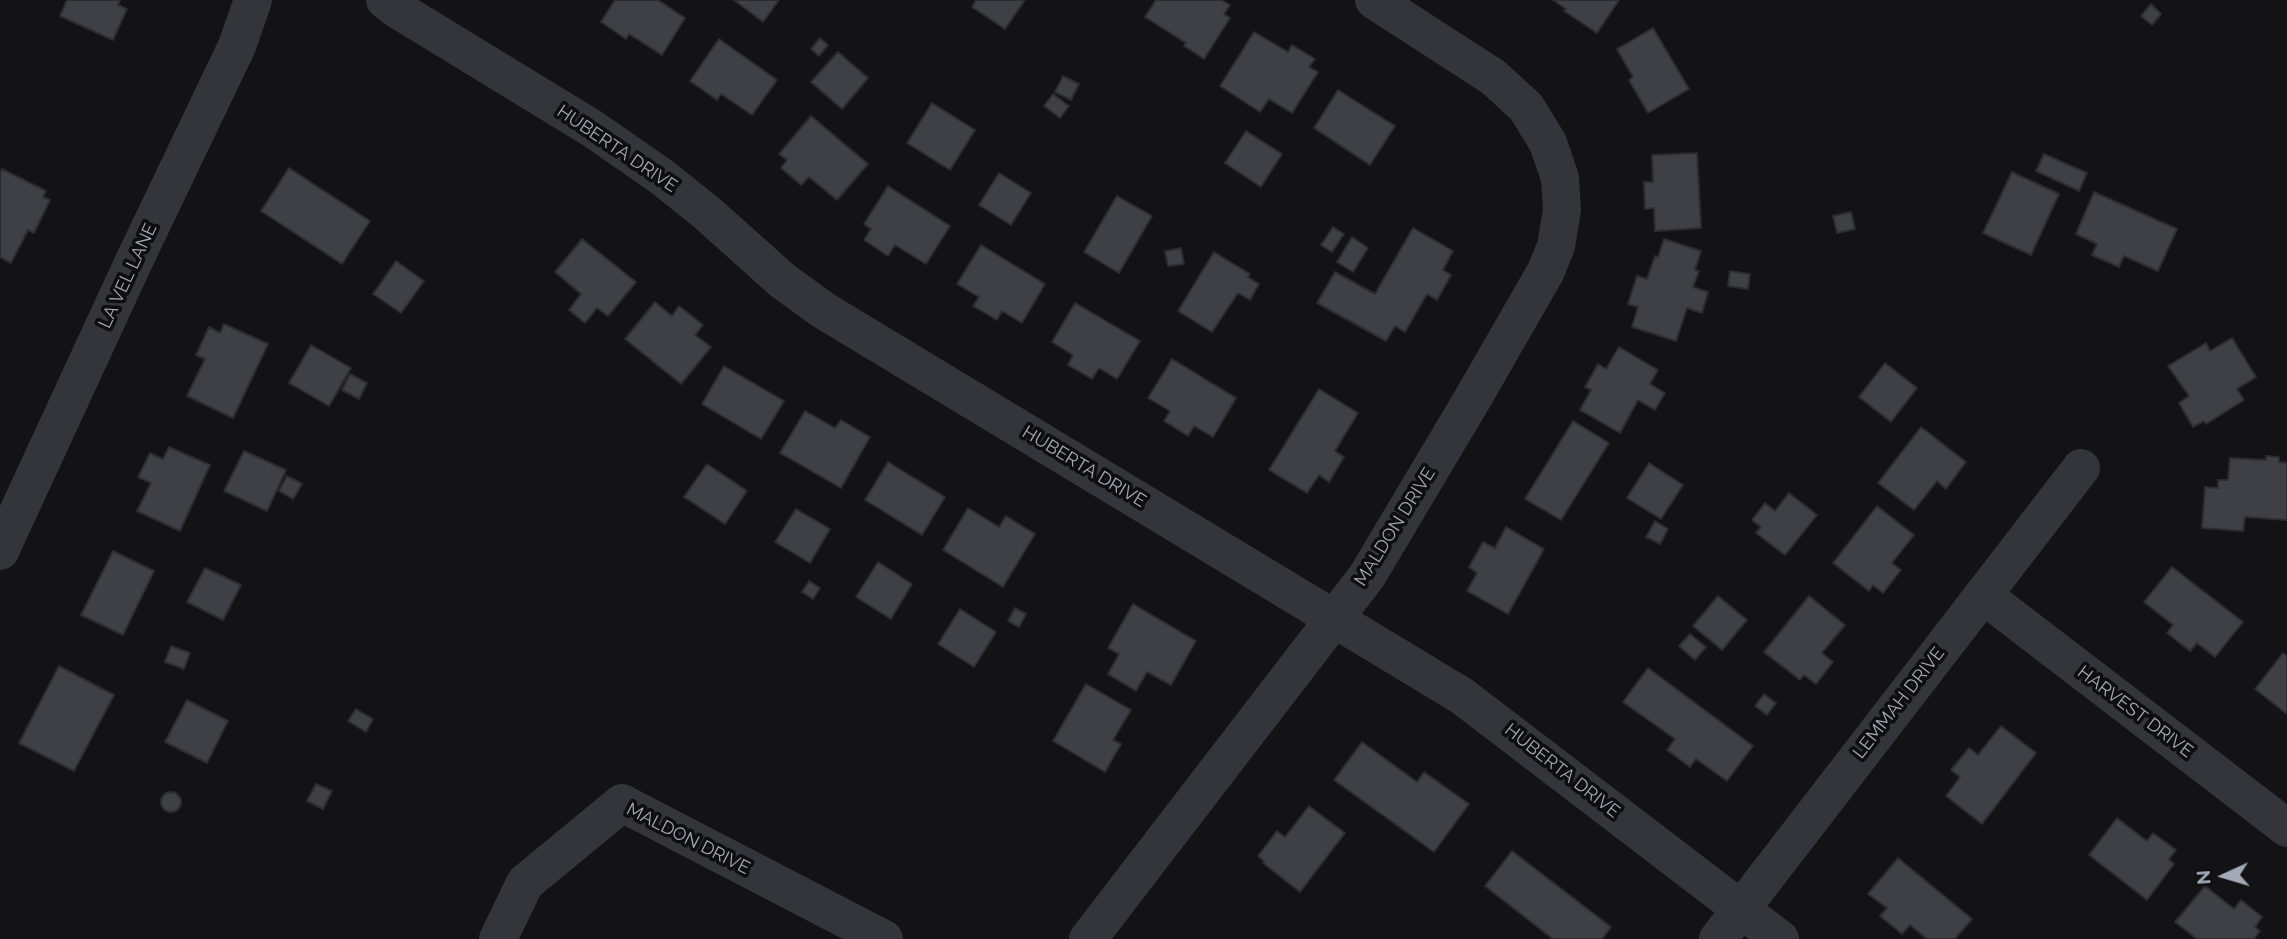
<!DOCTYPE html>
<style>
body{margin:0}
#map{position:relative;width:2287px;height:939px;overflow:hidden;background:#131315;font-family:Raleway,sans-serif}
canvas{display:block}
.north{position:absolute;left:2189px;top:841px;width:70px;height:70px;-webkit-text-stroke:5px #0e0e10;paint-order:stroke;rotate:266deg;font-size:19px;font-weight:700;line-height:28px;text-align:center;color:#a3aab7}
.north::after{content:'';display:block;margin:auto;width:24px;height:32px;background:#a3aab7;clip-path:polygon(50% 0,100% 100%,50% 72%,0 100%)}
</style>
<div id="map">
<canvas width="2287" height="939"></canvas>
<div class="north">N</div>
</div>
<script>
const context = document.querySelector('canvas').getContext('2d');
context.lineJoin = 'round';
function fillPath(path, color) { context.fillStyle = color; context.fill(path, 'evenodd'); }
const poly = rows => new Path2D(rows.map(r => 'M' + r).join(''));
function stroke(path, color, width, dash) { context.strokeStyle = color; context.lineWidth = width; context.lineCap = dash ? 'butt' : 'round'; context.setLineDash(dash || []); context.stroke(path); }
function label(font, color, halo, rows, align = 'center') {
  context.font = font + ' Raleway,sans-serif'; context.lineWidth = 7; context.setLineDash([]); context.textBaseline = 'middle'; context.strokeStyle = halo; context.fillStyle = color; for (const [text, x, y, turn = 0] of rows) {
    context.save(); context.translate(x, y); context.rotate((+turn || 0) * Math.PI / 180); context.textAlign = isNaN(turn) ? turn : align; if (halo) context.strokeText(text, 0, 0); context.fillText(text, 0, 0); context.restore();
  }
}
const building = poly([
 [67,0,120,0,118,5,127,9,113,40,60,16,67,0],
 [615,0,658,0,685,18,662,55,629,34,626,39,601,22,615,0],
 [734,0,779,0,763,22,734,0],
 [976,0,1025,0,1005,29,972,7,976,0],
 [1156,0,1221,0,1230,5,1224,14,1230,18,1204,59,1184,46,1186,43,1145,17,1156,0],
 [1553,0,1619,0,1597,33,1564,11,1566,9,1553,0],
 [2151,4,2161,14,2152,25,2141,16,2151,4],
 [1653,28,1689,89,1648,113,1629,80,1633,77,1617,49,1653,28],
 [1254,32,1288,52,1292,45,1315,59,1309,67,1318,72,1292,113,1269,99,1260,112,1220,86,1254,32],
 [820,38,828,45,819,56,811,49,820,38],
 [719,39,777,80,752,115,721,94,717,100,690,81,719,39],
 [838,52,868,78,842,109,811,82,838,52],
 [1063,76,1079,84,1071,100,1055,92,1063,76],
 [1338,90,1395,126,1370,165,1314,128,1338,90],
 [1053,94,1069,106,1060,118,1044,106,1053,94],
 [932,103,975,130,950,170,907,143,932,103],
 [811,116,868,164,837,200,809,177,801,185,781,168,787,160,779,154,811,116],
 [1246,131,1282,154,1261,187,1225,163,1246,131],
 [1697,153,1701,228,1655,231,1654,208,1645,209,1644,182,1653,182,1652,155,1697,153],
 [2044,154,2087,173,2079,191,2036,171,2044,154],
 [289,168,370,221,342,264,261,211,289,168],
 [2,169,46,191,43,197,50,200,34,233,28,230,11,263,0,257,0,174,2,169],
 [2012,172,2059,194,2031,255,1983,233,2012,172],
 [999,173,1031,193,1011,225,979,205,999,173],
 [888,186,950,226,926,264,895,245,888,256,864,240,871,229,864,224,888,186],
 [2094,192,2177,229,2158,271,2124,256,2119,267,2092,255,2097,244,2076,234,2094,192],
 [1117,196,1152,216,1119,273,1084,252,1117,196],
 [1851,212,1855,229,1837,233,1833,216,1851,212],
 [1333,227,1344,234,1332,252,1321,245,1333,227],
 [1413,228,1453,251,1443,270,1451,275,1437,300,1427,294,1405,332,1395,326,1386,341,1317,303,1335,272,1375,294,1413,228],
 [1352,237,1368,248,1353,272,1337,262,1352,237],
 [582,239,636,282,608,316,597,308,585,323,569,310,581,294,555,272,582,239],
 [1664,239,1701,251,1695,270,1699,271,1693,287,1708,292,1702,313,1687,308,1676,341,1632,327,1638,307,1628,304,1637,276,1647,279,1655,256,1658,257,1664,239],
 [981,245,1045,284,1022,323,1002,311,997,320,973,306,979,297,957,284,981,245],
 [1181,248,1184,264,1168,266,1165,251,1181,248],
 [1214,252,1250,274,1248,277,1259,284,1250,300,1238,293,1212,332,1178,311,1214,252],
 [396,261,424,281,401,313,373,294,396,261],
 [1730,271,1750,274,1748,289,1728,286,1730,271],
 [655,302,672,316,679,306,703,325,695,335,711,347,681,384,625,339,655,302],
 [1075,303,1140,341,1117,379,1099,368,1092,379,1068,365,1073,355,1052,342,1075,303],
 [224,324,268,344,233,418,187,396,205,359,196,355,209,327,220,333,224,324],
 [2232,338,2256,377,2237,389,2244,400,2206,424,2204,421,2193,427,2179,403,2189,396,2168,366,2206,343,2210,351,2232,338],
 [311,345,351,368,329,406,289,383,311,345],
 [1619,347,1658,370,1650,384,1665,393,1655,410,1638,400,1620,433,1580,410,1591,390,1585,387,1598,364,1606,369,1619,347],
 [1172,359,1236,398,1213,437,1194,426,1188,436,1164,421,1170,411,1148,398,1172,359],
 [1885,363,1917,388,1891,422,1859,397,1885,363],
 [724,366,784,401,761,439,702,404,724,366],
 [350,374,367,383,359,399,342,390,350,374],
 [1319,389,1358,413,1335,451,1344,457,1329,482,1319,475,1307,493,1269,470,1319,389],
 [805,411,835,428,841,420,870,437,841,488,780,453,805,411],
 [1573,421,1609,443,1561,520,1525,499,1573,421],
 [1921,427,1966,462,1946,489,1937,481,1914,510,1878,483,1921,427],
 [169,447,210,465,180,531,137,511,151,483,138,477,150,453,163,459,169,447],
 [244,451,286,470,267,511,224,491,244,451],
 [2266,456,2279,457,2279,462,2287,463,2287,520,2245,517,2243,531,2202,528,2205,487,2218,488,2218,480,2228,480,2230,458,2266,460,2266,456],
 [888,462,945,497,922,535,865,500,888,462],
 [1649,463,1683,485,1661,519,1627,498,1649,463],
 [707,464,747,491,725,524,684,497,707,464],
 [287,476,302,484,293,499,279,491,287,476],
 [1789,493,1817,515,1785,555,1756,533,1761,527,1752,520,1765,503,1775,511,1789,493],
 [1877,506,1914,535,1892,563,1901,570,1883,593,1873,585,1869,591,1833,563,1877,506],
 [968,508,999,527,1006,516,1035,534,1003,587,943,550,968,508],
 [796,509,830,529,810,563,775,542,796,509],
 [1655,521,1668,529,1660,544,1646,537,1655,521],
 [1506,527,1544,549,1508,614,1467,591,1477,573,1469,567,1483,542,1495,548,1506,527],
 [113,551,154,571,123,635,81,615,113,551],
 [878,562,912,584,891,619,856,597,878,562],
 [2172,567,2243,622,2215,657,2197,643,2190,651,2167,633,2173,625,2144,602,2172,567],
 [205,568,241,585,223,620,187,602,205,568],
 [809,581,820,588,813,599,802,592,809,581],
 [1718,596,1747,620,1722,650,1693,626,1718,596],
 [1809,596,1845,625,1822,653,1833,662,1816,684,1804,675,1800,680,1764,652,1809,596],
 [1133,604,1196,641,1171,685,1147,672,1136,691,1108,674,1119,654,1108,648,1133,604],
 [1015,608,1026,614,1019,627,1008,621,1015,608],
 [960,609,996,632,974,667,938,644,960,609],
 [1690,634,1706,647,1695,660,1679,646,1690,634],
 [171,646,190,653,184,669,165,662,171,646],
 [2283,653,2287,656,2287,714,2255,689,2283,653],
 [59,666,114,695,74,771,19,743,59,666],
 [1648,668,1753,746,1727,781,1696,759,1690,767,1667,750,1675,739,1623,702,1648,668],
 [1086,684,1131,710,1113,740,1121,744,1105,772,1053,741,1086,684],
 [1764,694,1776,703,1767,715,1755,706,1764,694],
 [187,700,228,721,207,763,165,742,187,700],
 [356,709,373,719,366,732,348,721,356,709],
 [2001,726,2036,753,1982,824,1946,796,1960,777,1951,770,1969,748,1978,755,2001,726],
 [1362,742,1417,782,1424,772,1469,804,1434,852,1334,780,1362,742],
 [316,784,332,791,323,809,307,801,316,784],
 '161 802a10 10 0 1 1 20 0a10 10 0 1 1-20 0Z',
 [1309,806,1345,833,1300,892,1263,863,1264,861,1258,856,1277,831,1285,837,1309,806],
 [2117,818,2147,841,2153,833,2176,850,2169,859,2174,864,2147,900,2089,855,2117,818],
 [1512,851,1611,927,1602,939,1553,939,1485,886,1512,851],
 [1898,858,1972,919,1955,939,1927,939,1910,925,1902,934,1880,916,1887,908,1868,894,1898,858],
 [2205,886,2234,909,2241,900,2262,917,2255,927,2260,931,2254,939,2197,939,2175,922,2205,886]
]);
fillPath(building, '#3f4045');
stroke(building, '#2d2d31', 2);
stroke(poly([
 [385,0,395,8,593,129,662,177,707,213,783,281,823,310,1462,696,1780,939],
 [0,551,135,259,237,46,253,0],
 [1983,595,2287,828],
 [498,939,525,883,622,803,884,939],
 [1088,939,1367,576,1473,398,1546,271,1556,246,1562,210,1560,178,1548,143,1526,107,1493,77,1374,0],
 [1718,939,2081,468]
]), '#34353a', 38);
label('18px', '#a3aab7', '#0e0e10', [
 ["HUBERTA DRIVE",617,149,34],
 ["LA VEL LANE",128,276,-65],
 ["HUBERTA DRIVE",1084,467,31],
 ["MALDON DRIVE",1395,527,-58],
 ["LEMMAH DRIVE",1899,703,-52],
 ["HARVEST DRIVE",2135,712,37],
 ["HUBERTA DRIVE",1562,771,38],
 ["MALDON DRIVE",688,839,27]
]);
</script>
